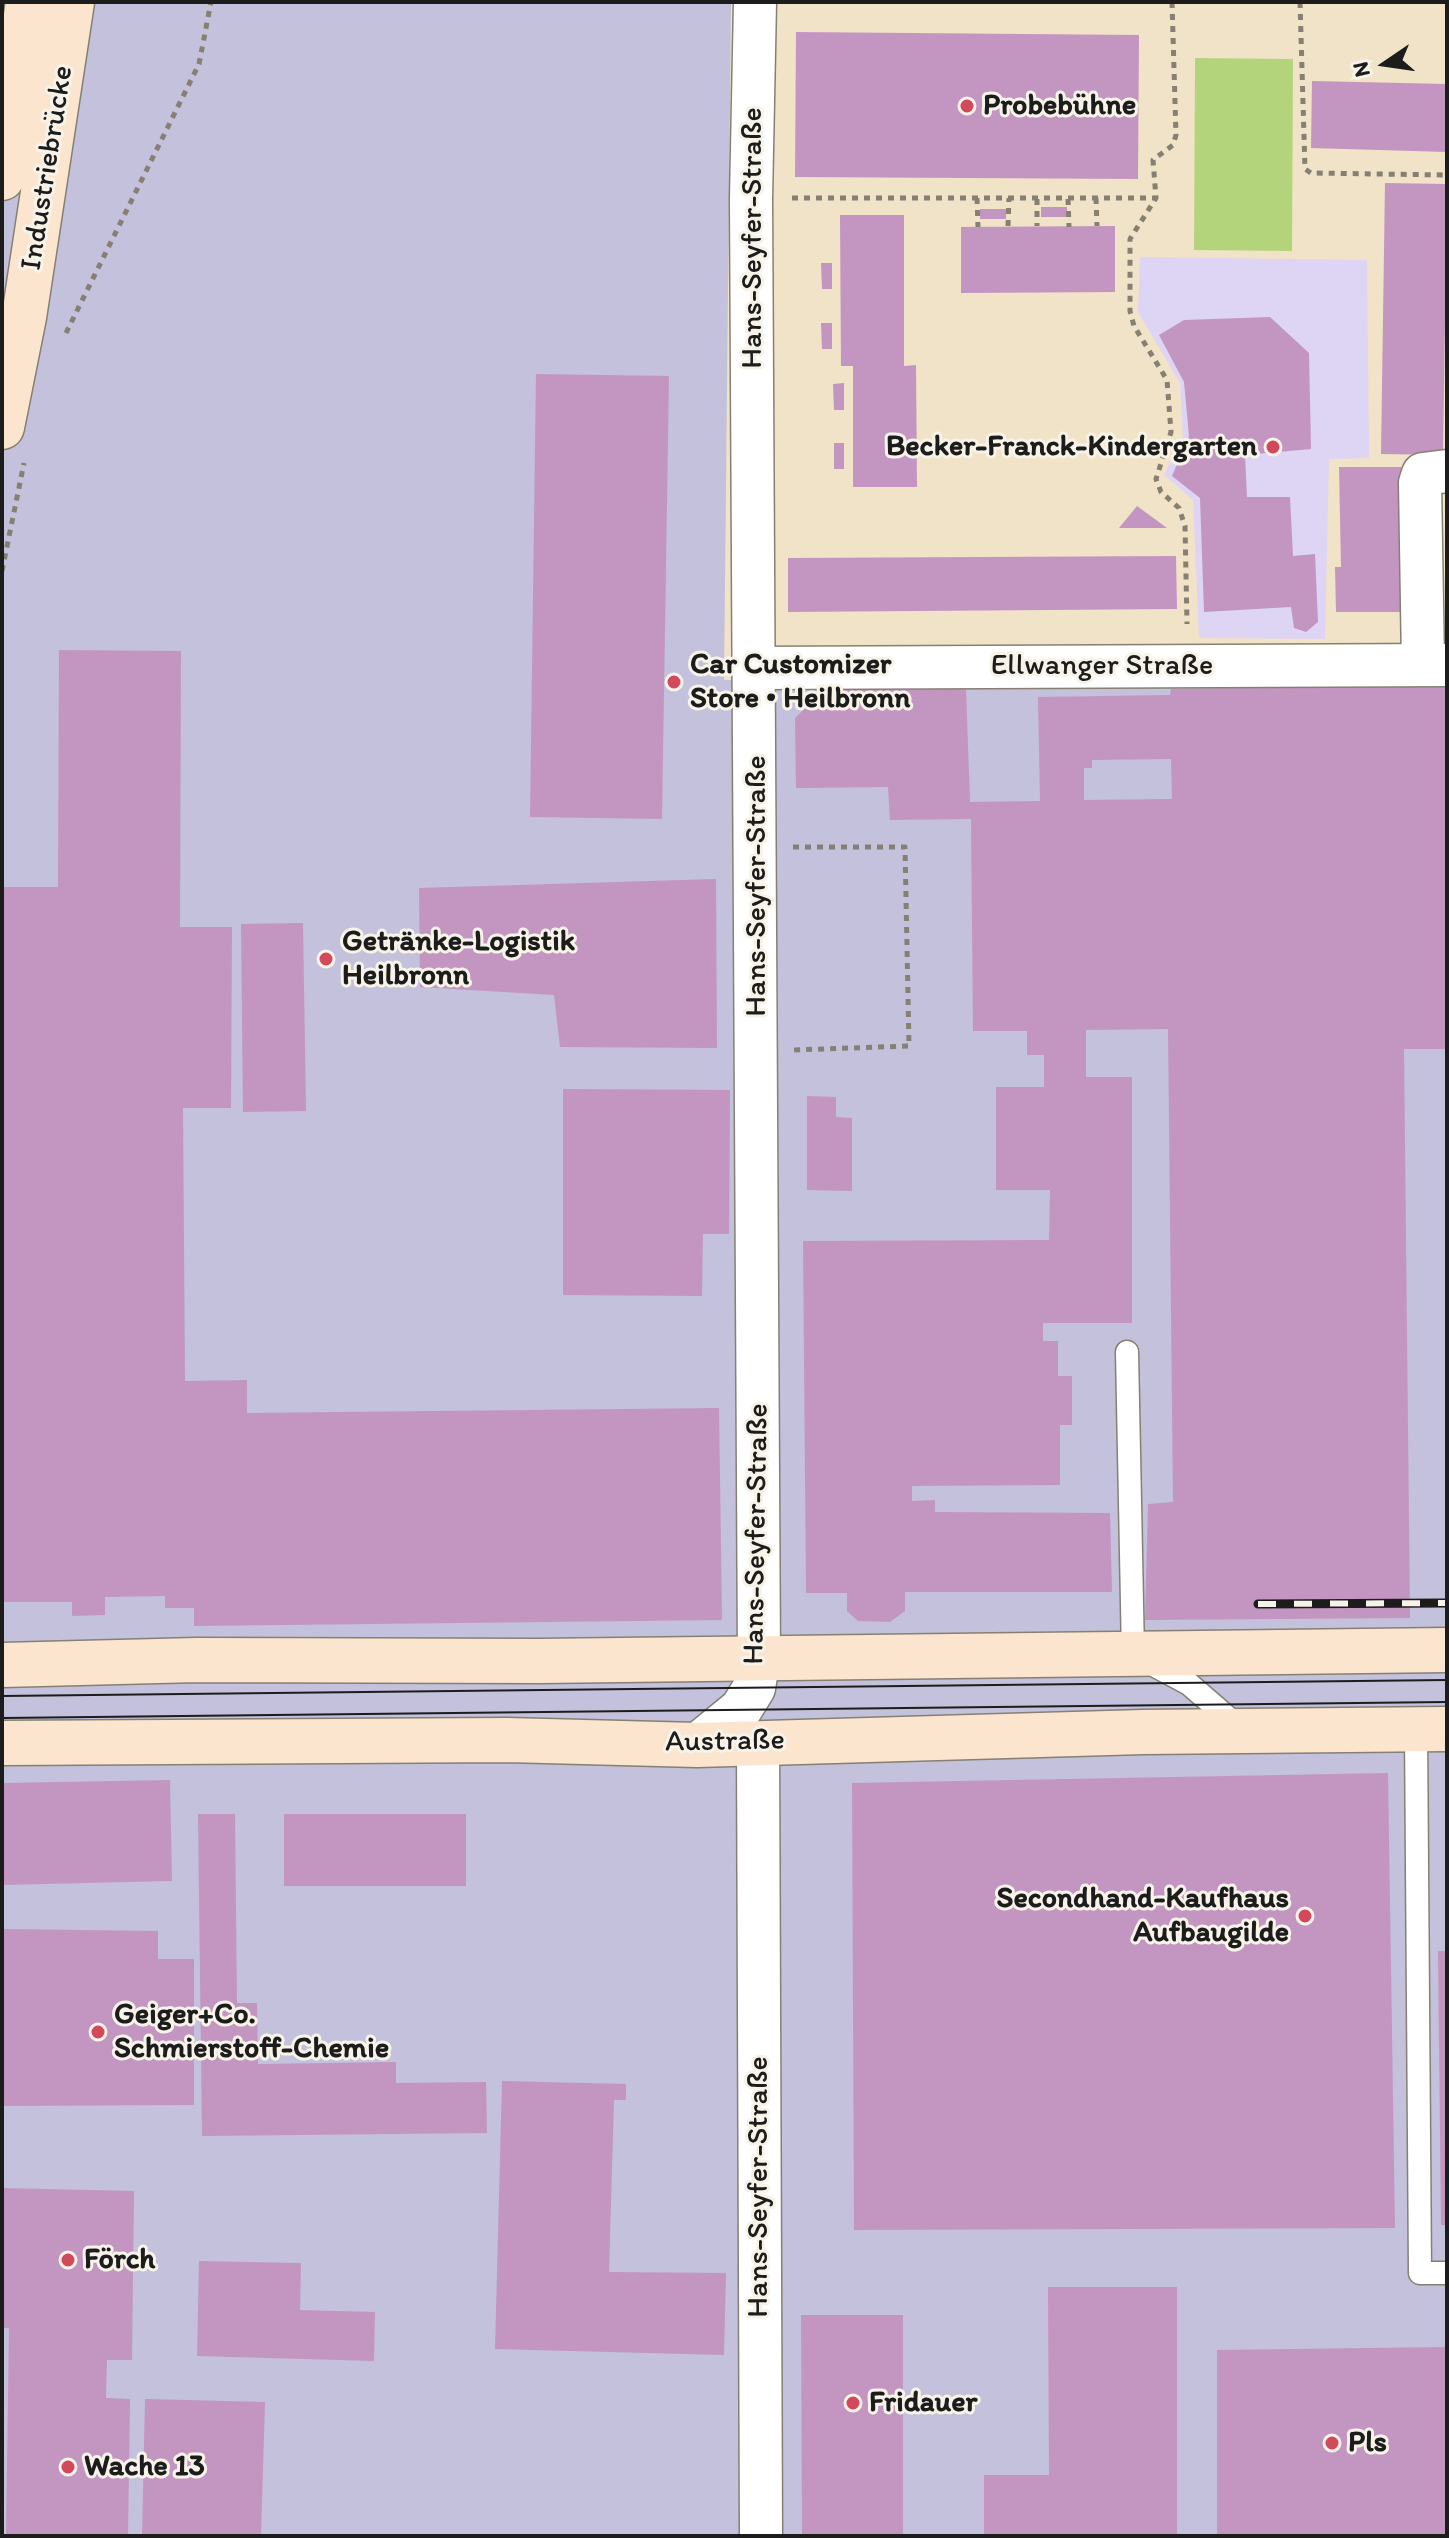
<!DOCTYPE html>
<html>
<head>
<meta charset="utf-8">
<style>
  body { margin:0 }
  #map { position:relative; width:1449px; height:2538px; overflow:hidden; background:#f0e3c7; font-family:Itim,sans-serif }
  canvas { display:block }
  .frame { position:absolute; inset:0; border:4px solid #1c1c1c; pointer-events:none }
  .north { position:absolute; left:1345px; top:24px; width:80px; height:80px; -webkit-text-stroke:6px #f7f3e8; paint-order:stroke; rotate:257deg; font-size:22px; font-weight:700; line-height:32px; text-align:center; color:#1c1c1c }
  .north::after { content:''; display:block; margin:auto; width:28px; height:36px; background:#1c1c1c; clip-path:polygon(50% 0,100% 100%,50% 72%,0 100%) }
</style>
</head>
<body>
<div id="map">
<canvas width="1449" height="2538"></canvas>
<div class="frame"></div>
<div class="north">N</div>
</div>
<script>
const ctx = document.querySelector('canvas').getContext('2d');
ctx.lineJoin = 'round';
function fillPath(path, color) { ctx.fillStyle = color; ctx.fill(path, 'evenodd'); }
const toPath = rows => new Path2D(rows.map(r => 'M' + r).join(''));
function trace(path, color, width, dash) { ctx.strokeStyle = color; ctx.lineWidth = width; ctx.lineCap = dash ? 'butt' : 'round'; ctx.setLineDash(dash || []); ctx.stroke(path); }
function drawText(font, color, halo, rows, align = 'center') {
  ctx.font = font + ' Itim,sans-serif'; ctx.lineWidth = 6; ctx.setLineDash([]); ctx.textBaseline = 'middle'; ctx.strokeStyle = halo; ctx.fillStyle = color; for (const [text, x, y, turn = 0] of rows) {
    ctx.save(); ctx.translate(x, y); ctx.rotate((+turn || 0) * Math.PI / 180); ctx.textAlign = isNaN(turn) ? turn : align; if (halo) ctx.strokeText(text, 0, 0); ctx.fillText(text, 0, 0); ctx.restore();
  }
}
fillPath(toPath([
  [1140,257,1367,260,1369,458,1329,459,1325,639,1199,638,1193,500,1164,475,1183,436,1180,383,1138,312]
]), '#ded5f5');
fillPath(toPath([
  [2,2,731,2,724,680,1447,682,1447,2536,2,2536]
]), '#c3c1db');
fillPath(toPath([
  [1195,58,1293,59,1292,251,1194,250]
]), '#b4d47b');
fillPath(toPath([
  [796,32,1139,35,1138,179,795,177],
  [1312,81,1447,84,1447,152,1311,148],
  [1385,183,1447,184,1443,455,1381,454],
  [1041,207,1067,207,1067,217,1041,217],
  [980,209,1006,209,1006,219,980,219],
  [840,215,904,215,904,366,916,365,917,487,853,487,853,366,841,366],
  [1115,226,1115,292,961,293,961,227],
  [821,263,832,263,832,289,822,289],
  [1270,317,1309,353,1311,449,1245,455,1247,497,1290,497,1293,556,1315,554,1318,622,1306,632,1294,628,1291,607,1204,612,1200,498,1172,476,1189,436,1184,382,1159,335,1184,320],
  [821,323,832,323,832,349,822,349],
  [536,374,669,376,662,819,530,817],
  [844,383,844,410,834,410,833,384],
  [834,443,844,443,844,469,834,469],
  [1339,467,1405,467,1407,612,1336,612,1335,567,1341,567],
  [1137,506,1167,528,1119,528],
  [1176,556,1177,609,788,612,788,558],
  [59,650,181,651,180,927,232,927,231,1108,183,1108,185,1381,247,1380,247,1413,719,1408,722,1620,194,1626,194,1608,165,1608,165,1596,105,1597,105,1615,72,1616,72,1602,2,1602,2,887,58,887],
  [1447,685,1447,1049,1404,1049,1410,1618,1145,1620,1148,1504,1173,1502,1168,1029,1086,1030,1086,1077,1132,1077,1132,1323,1043,1323,1043,1341,1058,1341,1058,1376,1072,1376,1072,1425,1060,1425,1060,1485,912,1486,912,1501,935,1500,935,1512,1110,1513,1112,1592,905,1592,905,1611,890,1622,858,1621,847,1611,847,1593,806,1593,803,1241,1049,1240,1050,1190,996,1190,996,1087,1044,1087,1044,1055,1027,1055,1027,1031,973,1031,971,819,890,820,888,787,796,788,795,718,824,690,966,689,970,802,1040,801,1038,697,1170,695,1171,689],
  [1171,759,1172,799,1084,800,1084,768,1092,768,1092,760],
  [716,879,717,1048,560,1047,554,995,420,987,419,888],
  [303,923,306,1111,243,1112,241,924],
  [563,1089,730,1090,729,1234,703,1234,702,1296,563,1295],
  [807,1096,836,1097,836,1117,852,1118,852,1191,807,1190],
  [1388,1773,1395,2228,854,2230,852,1783],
  [170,1780,172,1881,2,1885,2,1783],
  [198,1814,235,1814,237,2003,257,2003,258,2064,396,2062,396,2083,486,2082,487,2133,202,2136],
  [284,1814,466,1814,466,1886,284,1886],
  [2,1929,158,1931,158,1959,194,1959,194,2105,2,2106],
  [1438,1951,1447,1951,1447,2225,1441,2225],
  [502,2081,626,2084,626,2100,614,2100,609,2272,726,2273,724,2355,495,2349],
  [2,2188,134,2191,132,2360,107,2360,106,2398,130,2399,128,2536,6,2536,9,2328,2,2328],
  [199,2261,301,2263,300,2310,375,2312,374,2361,197,2356],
  [1048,2287,1177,2287,1177,2536,984,2536,984,2475,1049,2475],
  [801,2315,903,2315,903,2536,802,2536],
  [1447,2347,1447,2536,1217,2536,1217,2350],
  [145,2399,265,2402,261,2536,142,2536]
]), '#c395c1');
const lane = toPath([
  [1127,1352,1133,1654,1189,1684,1241,1729],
  [1416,1729,1420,2273,1447,2273]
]);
const street = toPath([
  [1423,664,1420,483,1423,474,1447,471],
  [756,668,1447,665],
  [758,1743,761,2536],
  [697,1745,741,1709,754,1688,759,1657,751,199,755,2]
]);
const secondary = toPath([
  [2,178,28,2],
  [2,427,24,317,72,2],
  [2,1665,197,1660,539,1661,1447,1650],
  [2,1743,507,1740,697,1745,1143,1732,1447,1729]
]);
trace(lane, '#868072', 25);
trace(street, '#868072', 45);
trace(secondary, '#868072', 47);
trace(toPath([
  [1172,2,1176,135,1173,145,1153,160,1156,198,1130,239,1130,311,1134,326,1167,380,1171,432,1156,479,1161,492,1179,508,1185,526,1187,624],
  [1300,2,1305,169,1311,173,1447,175],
  [792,198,1156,198],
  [977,198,978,227],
  [1096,198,1097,226],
  [1037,199,1037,226],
  [1068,199,1069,227],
  [1008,226,1009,198],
  [66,333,199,64,211,2],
  [2,571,24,463],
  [793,847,905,847,909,1046,794,1050]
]), '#868072', 5, [6, 6]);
trace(lane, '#fff', 22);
trace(street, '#fff', 42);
trace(secondary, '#fbe5cf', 44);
trace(toPath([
  [2,1696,1447,1680],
  [2,1718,1447,1702]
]), '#1c1c1c', 2);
const rail = toPath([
  [1258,1604,1447,1603]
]);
trace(rail, '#1c1c1c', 9);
trace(rail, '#f7f3e8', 6, [18]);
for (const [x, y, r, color] of [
  [967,106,8,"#d1495b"],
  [1273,447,8,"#d1495b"],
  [674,682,8,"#d1495b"],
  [326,959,8,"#d1495b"],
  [1305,1916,8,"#d1495b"],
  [98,2032,8,"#d1495b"],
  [68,2260,8,"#d1495b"],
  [853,2403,8,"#d1495b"],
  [1332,2443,8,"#d1495b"],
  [68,2467,8,"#d1495b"]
]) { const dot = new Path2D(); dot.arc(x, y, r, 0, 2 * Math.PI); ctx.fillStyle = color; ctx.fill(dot); trace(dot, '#f7f3e8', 3); }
drawText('bold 30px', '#1c1c1c', '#f7f3e8', [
  ["Probebühne",983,106],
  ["Becker-Franck-Kindergarten",1257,447,"right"],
  ["Car Customizer",690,665],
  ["Store • Heilbronn",690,699],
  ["Getränke-Logistik",342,942],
  ["Heilbronn",342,976],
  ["Secondhand-Kaufhaus",1289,1899,"right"],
  ["Aufbaugilde",1289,1933,"right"],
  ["Geiger+Co.",114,2015],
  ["Schmierstoff-Chemie",114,2049],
  ["Förch",84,2260],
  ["Fridauer",869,2403],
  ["Pls",1348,2443],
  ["Wache 13",84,2467]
], 'left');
drawText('30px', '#1c1c1c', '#f7f3e8', [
  ["Industriebrücke",48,168,-81],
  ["Hans-Seyfer-Straße",753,238,-90],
  ["Ellwanger Straße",1102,666],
  ["Hans-Seyfer-Straße",757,886,-90],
  ["Hans-Seyfer-Straße",757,1534,-89],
  ["Austraße",725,1742,-1],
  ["Hans-Seyfer-Straße",759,2187,-90]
]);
</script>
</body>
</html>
